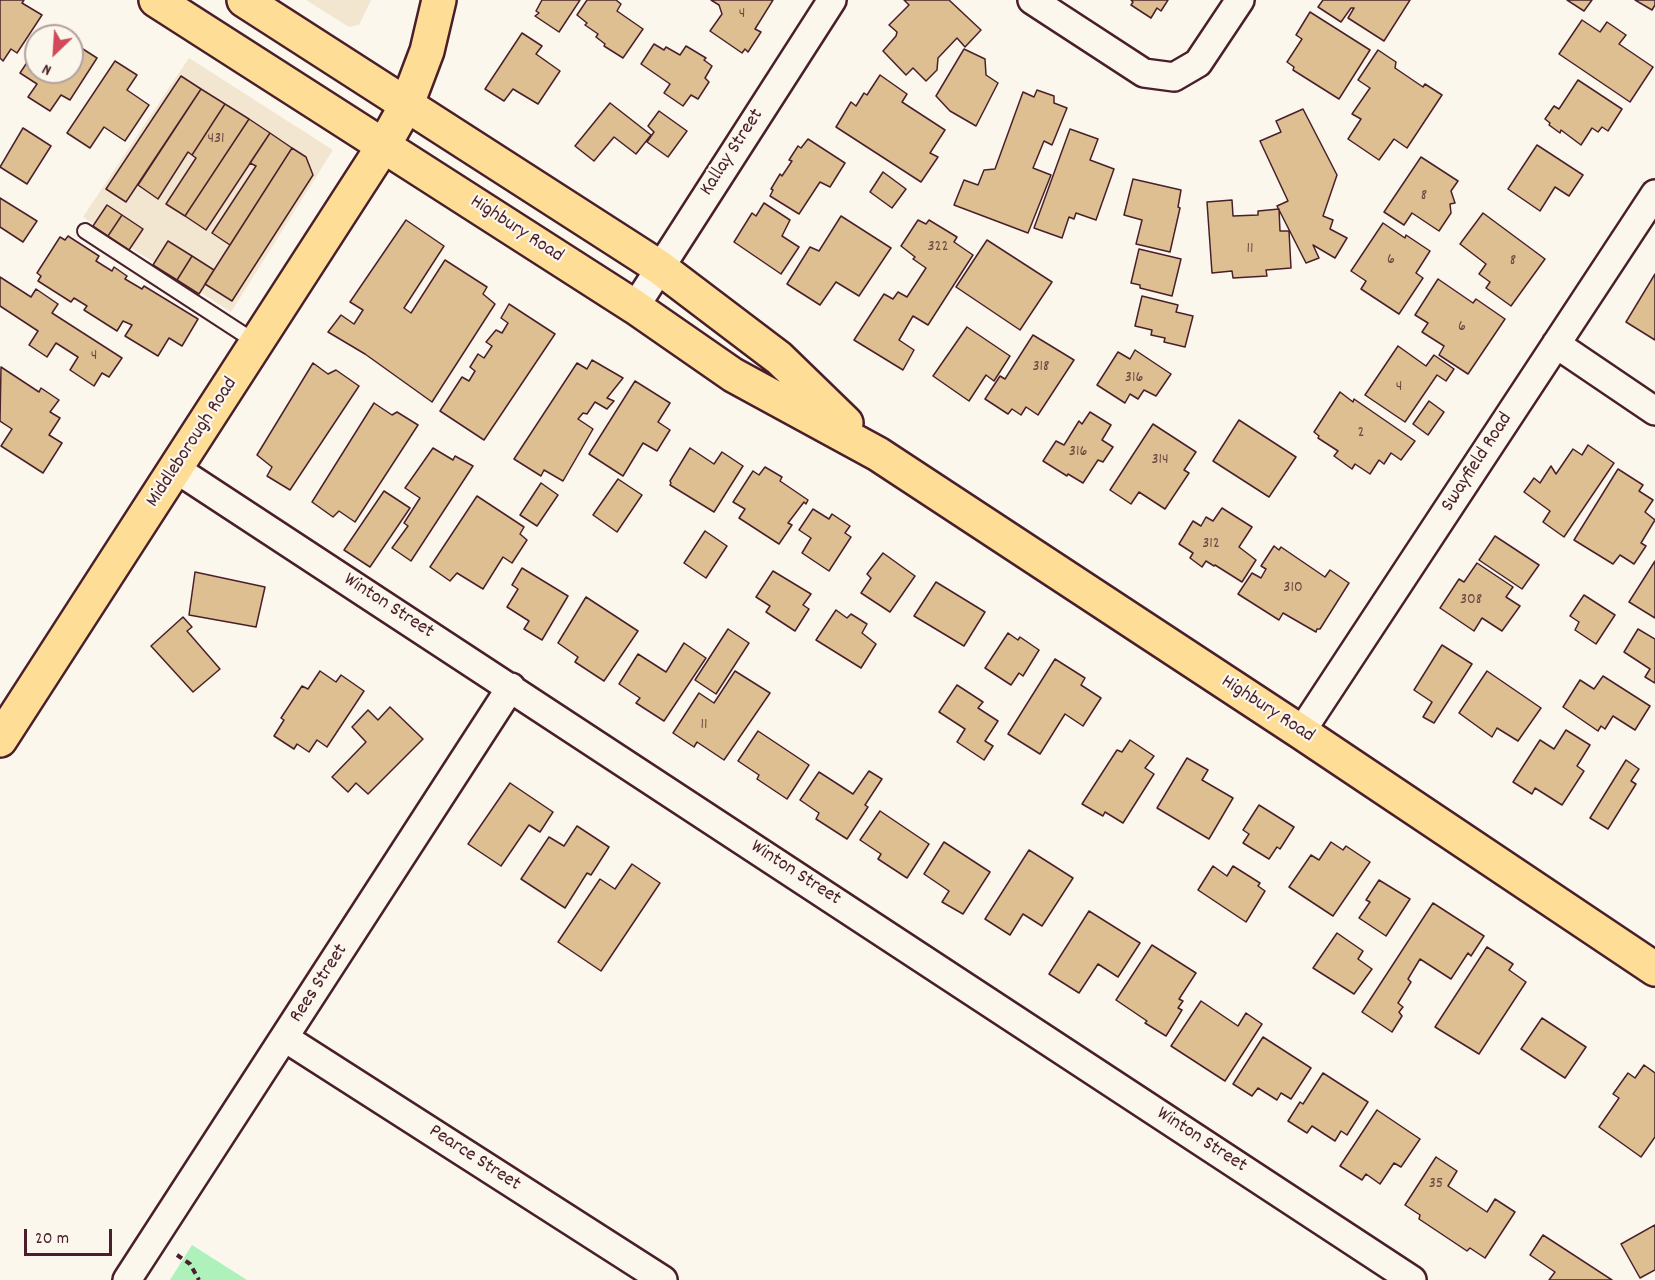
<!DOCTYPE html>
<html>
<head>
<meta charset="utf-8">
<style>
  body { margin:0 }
  #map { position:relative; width:1655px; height:1280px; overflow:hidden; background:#fbf7ec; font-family:Dekko,sans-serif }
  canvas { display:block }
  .north { position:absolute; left:24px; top:24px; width:60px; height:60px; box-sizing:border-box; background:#fbf7ec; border:2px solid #b4a19f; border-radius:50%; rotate:205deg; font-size:16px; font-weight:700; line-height:24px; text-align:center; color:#4a1f2b }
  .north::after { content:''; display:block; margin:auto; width:21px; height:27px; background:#d1495b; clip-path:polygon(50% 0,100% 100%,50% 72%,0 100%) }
  .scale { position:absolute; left:24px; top:1229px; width:88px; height:27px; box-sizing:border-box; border:3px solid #4a1f2b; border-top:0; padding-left:8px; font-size:18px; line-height:21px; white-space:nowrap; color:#4a1f2b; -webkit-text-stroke:4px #fbf7ec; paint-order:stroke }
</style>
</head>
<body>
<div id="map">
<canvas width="1655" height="1280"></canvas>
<div class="north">N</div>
<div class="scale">20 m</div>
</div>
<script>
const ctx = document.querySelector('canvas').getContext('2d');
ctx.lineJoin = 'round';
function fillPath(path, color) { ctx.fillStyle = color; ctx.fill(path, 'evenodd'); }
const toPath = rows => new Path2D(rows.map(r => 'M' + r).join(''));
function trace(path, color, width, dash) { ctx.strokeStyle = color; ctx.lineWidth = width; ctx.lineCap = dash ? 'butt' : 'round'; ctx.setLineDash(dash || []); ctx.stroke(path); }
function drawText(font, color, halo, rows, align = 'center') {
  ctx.font = font + ' Dekko,sans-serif'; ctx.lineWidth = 4.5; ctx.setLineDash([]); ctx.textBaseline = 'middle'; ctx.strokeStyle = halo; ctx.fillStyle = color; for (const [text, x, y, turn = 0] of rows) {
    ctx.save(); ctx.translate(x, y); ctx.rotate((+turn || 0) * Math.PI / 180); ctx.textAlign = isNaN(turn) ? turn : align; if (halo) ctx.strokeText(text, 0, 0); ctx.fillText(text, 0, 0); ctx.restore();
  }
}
fillPath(toPath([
  [306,0,371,0,359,25,349,27],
  [189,58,333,150,231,312,83,217]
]), '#f2e6d1');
fillPath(toPath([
  [192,1245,247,1280,170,1280]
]), '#aef1bb');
const building = toPath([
  [0,0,24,0,22,3,42,15,17,53,11,49,3,61,0,58,0,0],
  [542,0,580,0,559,32,535,16,539,13,536,11,542,0],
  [587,0,616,0,621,4,617,11,643,29,623,58,604,46,605,44,596,37,598,34,585,25,587,23,577,15,587,0],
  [711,0,773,0,755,29,761,32,748,52,745,49,742,53,710,31,722,14,719,5,711,0],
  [904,0,949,0,981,30,965,47,957,38,938,58,937,70,926,81,913,68,906,75,883,51,896,36,897,32,889,25,909,5,904,0],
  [1131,0,1168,0,1161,11,1157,8,1151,18,1131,5,1133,2,1131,0],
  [1323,0,1410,0,1384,41,1348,18,1354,8,1351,8,1341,22,1318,7,1323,0],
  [1567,0,1592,0,1584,11,1567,0],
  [1635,0,1655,0,1655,5,1652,10,1635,0],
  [1310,12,1370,50,1339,99,1293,70,1294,67,1287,62,1302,39,1296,35,1310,12],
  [1582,20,1600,32,1607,22,1626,35,1619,44,1653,67,1630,102,1559,54,1582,20],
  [50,27,63,36,44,36,50,27],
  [522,33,542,46,536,54,560,71,538,104,513,89,504,101,485,89,522,33],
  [72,42,97,58,70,100,61,95,50,111,28,97,37,84,20,73,36,49,36,72,72,72,72,42],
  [654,44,664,50,666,47,680,55,686,46,706,58,704,60,712,66,705,78,709,82,698,99,691,95,683,106,664,93,670,84,641,64,654,44],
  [964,49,985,59,986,75,998,83,976,126,950,111,936,96,964,49],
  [1378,50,1396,62,1395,68,1423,87,1425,84,1442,95,1407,148,1394,139,1379,160,1348,139,1361,119,1352,114,1370,88,1358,80,1378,50],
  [115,61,137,75,127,90,149,105,125,141,104,127,90,148,67,133,115,61],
  [880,75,907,94,902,102,945,130,930,153,938,157,921,182,836,127,851,102,856,106,864,93,867,95,880,75],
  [181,76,201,89,126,202,106,189,181,76],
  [1578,80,1622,109,1608,131,1602,127,1598,132,1592,128,1581,145,1561,130,1560,133,1549,125,1550,123,1545,119,1554,106,1559,109,1578,80],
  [201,89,225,104,192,155,188,152,158,199,138,185,201,89],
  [1037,90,1054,96,1054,103,1067,108,1052,145,1044,141,1033,168,1051,175,1028,233,954,205,964,180,978,185,984,170,995,169,1023,92,1034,97,1037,90],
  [610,103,651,135,636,154,614,137,594,161,575,146,610,103],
  [225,104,249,119,185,216,166,204,196,158,192,155,225,104],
  [1303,109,1337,175,1323,216,1333,220,1330,229,1347,238,1335,258,1313,245,1319,258,1306,263,1277,206,1288,201,1260,141,1281,132,1276,121,1303,109],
  [659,111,687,131,668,157,647,142,654,132,648,126,659,111],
  [249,119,270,133,206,230,185,216,249,119],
  [23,128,51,146,27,184,0,167,23,128],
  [1070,129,1098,139,1090,160,1114,169,1096,220,1076,213,1074,219,1069,217,1062,238,1034,228,1070,129],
  [270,133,292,148,230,245,212,233,256,166,250,163,270,133],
  [808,139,845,163,830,187,820,182,799,214,770,196,773,190,771,189,780,174,782,176,792,161,789,160,798,146,801,148,808,139],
  [1537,145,1583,175,1569,196,1555,187,1540,211,1508,189,1537,145],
  [292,148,306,157,313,175,232,301,205,284,292,148],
  [1421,157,1458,181,1451,191,1455,203,1450,204,1451,213,1439,231,1412,213,1404,225,1384,212,1421,157],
  [883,172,906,189,892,208,870,192,883,172],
  [1133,179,1181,190,1178,207,1180,208,1170,252,1136,244,1142,220,1124,215,1133,179],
  [0,198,37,221,23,242,0,227,0,198],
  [1232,200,1233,216,1258,215,1258,211,1279,209,1280,231,1289,231,1291,268,1266,270,1267,276,1233,278,1232,271,1212,273,1207,202,1232,200],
  [764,203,790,220,782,236,799,247,781,274,734,242,752,213,756,216,764,203],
  [107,205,122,215,108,236,93,226,107,205],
  [1483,213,1545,259,1511,306,1486,288,1490,282,1479,274,1486,264,1460,244,1483,213],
  [122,215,143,229,129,250,108,236,122,215],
  [841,216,891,248,859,296,836,282,820,305,787,284,810,247,819,251,841,216],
  [406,220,444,246,404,308,411,313,445,260,487,287,483,294,495,304,432,402,365,354,328,332,341,315,354,324,363,310,350,302,406,220],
  [918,220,926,224,929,220,957,237,954,242,973,255,928,325,913,316,899,340,914,350,903,370,854,340,884,294,893,299,898,292,907,297,926,268,913,259,915,257,901,246,918,220],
  [1383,223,1405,238,1406,235,1430,251,1416,273,1423,278,1399,314,1361,289,1366,281,1351,271,1383,223],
  [68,236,99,256,96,261,112,271,114,267,127,276,125,279,142,289,144,286,198,319,182,346,169,338,158,356,125,336,132,325,123,321,117,331,84,310,87,306,74,298,71,302,38,281,41,276,37,273,60,237,65,240,68,236],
  [987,240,1052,282,1020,330,956,287,987,240],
  [168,241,192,256,177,280,153,265,168,241],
  [1139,249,1181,259,1172,296,1140,288,1140,285,1131,283,1139,249],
  [192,256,214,270,199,294,177,280,192,256],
  [1655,274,1655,340,1626,322,1655,274],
  [0,277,31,297,36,289,58,304,52,313,122,358,109,377,102,373,94,386,70,370,78,357,56,343,47,357,29,345,38,331,0,306,0,277],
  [1438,279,1473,303,1476,299,1505,319,1468,374,1439,355,1444,346,1422,332,1428,323,1415,315,1438,279],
  [1142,296,1178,305,1176,312,1193,316,1185,347,1164,342,1165,338,1151,335,1152,330,1135,326,1142,296],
  [509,304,555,334,484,440,440,411,462,377,469,381,475,371,470,367,478,354,484,358,492,346,486,342,496,330,502,333,508,323,501,318,509,304],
  [967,327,1010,356,994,381,986,375,969,401,933,376,967,327],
  [1033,335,1074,360,1038,415,1026,407,1021,415,1012,409,1008,414,985,399,1000,376,1005,379,1033,335],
  [1398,346,1426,366,1434,355,1454,369,1446,381,1437,375,1405,422,1365,395,1398,346],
  [1135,350,1171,374,1156,396,1144,390,1138,399,1130,394,1125,403,1097,385,1118,352,1130,359,1135,350],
  [592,360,623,378,607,398,614,401,607,409,595,402,587,414,583,413,578,419,593,429,563,481,544,470,541,476,514,459,577,363,587,369,592,360],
  [313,363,328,374,336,370,359,386,290,490,267,476,272,467,257,455,313,363],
  [1,367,39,392,41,388,59,400,50,412,60,418,49,435,62,443,43,473,1,446,12,429,0,421,1,367],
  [635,381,670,403,658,422,670,430,657,451,643,443,623,476,589,454,635,381],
  [1340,392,1353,402,1354,399,1415,441,1401,460,1391,453,1384,464,1379,460,1370,474,1355,464,1352,469,1334,456,1338,451,1318,438,1319,436,1314,432,1340,392],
  [1429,401,1444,412,1428,435,1413,424,1429,401],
  [374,403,392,415,397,412,418,425,355,522,339,511,333,517,312,502,374,403],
  [1090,412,1111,425,1102,440,1113,447,1103,462,1098,460,1083,483,1068,474,1067,476,1043,461,1056,441,1064,445,1079,421,1082,424,1090,412],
  [1239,420,1296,457,1269,497,1213,461,1239,420],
  [1153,424,1196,452,1184,470,1189,473,1165,509,1139,492,1131,504,1110,490,1153,424],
  [1588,445,1614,463,1564,537,1543,522,1550,511,1524,492,1534,478,1540,483,1551,466,1556,474,1573,449,1582,455,1588,445],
  [433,448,453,460,455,456,473,466,411,561,392,548,408,526,404,523,420,498,405,488,433,448],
  [690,448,714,464,722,452,743,466,714,512,670,485,671,483,670,481,690,448],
  [765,467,782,477,780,481,808,500,806,504,804,502,788,523,792,525,779,544,739,518,745,509,733,502,753,471,759,475,765,467],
  [1618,469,1643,485,1639,491,1653,500,1645,512,1655,520,1641,543,1646,546,1634,564,1620,555,1613,564,1574,540,1618,469],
  [618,479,642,495,617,532,593,515,618,479],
  [541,483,558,495,537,526,520,515,541,483],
  [384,491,410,508,370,567,344,550,384,491],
  [477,496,524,527,520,534,527,540,512,563,503,557,483,589,457,573,450,581,430,567,477,496],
  [1222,508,1252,527,1239,547,1256,560,1242,582,1215,565,1214,566,1206,561,1202,567,1190,558,1193,553,1179,544,1193,521,1201,526,1206,517,1213,521,1222,508],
  [813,509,829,519,832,514,850,526,845,533,851,537,829,571,802,553,811,538,799,530,813,509],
  [705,531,727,546,706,578,684,563,705,531],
  [1495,536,1539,565,1522,589,1479,560,1495,536],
  [1274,546,1279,550,1281,547,1325,577,1330,570,1349,583,1320,629,1317,629,1316,632,1283,613,1279,620,1238,594,1252,573,1261,578,1266,569,1261,566,1274,546],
  [883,553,915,576,890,612,861,593,871,578,867,574,883,553],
  [1655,561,1655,618,1629,602,1655,561],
  [1477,563,1513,587,1506,597,1520,606,1502,631,1482,618,1474,631,1440,608,1459,579,1464,582,1477,563],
  [522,568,568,596,542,640,524,629,529,621,507,607,518,589,512,585,522,568],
  [773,571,811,594,803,605,809,609,795,631,766,612,770,606,756,597,773,571],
  [195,572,265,587,256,627,189,615,195,572],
  [936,582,985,612,964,646,914,616,936,582],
  [1584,595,1615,615,1596,644,1575,630,1579,622,1570,616,1584,595],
  [586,597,638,631,604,681,575,662,578,657,558,643,586,597],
  [836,610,847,618,851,614,867,624,862,633,876,644,861,668,816,640,836,610],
  [183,617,192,627,187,631,220,669,193,692,151,646,183,617],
  [728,629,749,643,716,694,695,680,728,629],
  [1638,629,1655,639,1655,683,1645,677,1650,669,1624,652,1638,629],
  [1008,633,1018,640,1020,637,1039,650,1023,676,1019,673,1011,685,985,668,1008,633],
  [684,643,706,658,664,721,636,703,640,698,619,684,638,654,666,672,684,643],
  [1442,645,1472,664,1434,723,1423,717,1432,702,1414,690,1442,645],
  [1055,659,1085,678,1081,685,1101,698,1083,726,1065,714,1040,754,1008,734,1055,659],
  [320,671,336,682,341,675,364,691,327,747,317,740,309,752,297,744,294,749,274,736,284,720,281,718,302,686,308,689,320,671],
  [735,671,770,693,724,760,697,742,694,747,673,733,699,693,714,703,735,671],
  [1487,671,1541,708,1518,741,1497,728,1492,737,1459,713,1487,671],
  [1603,676,1650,706,1635,730,1613,716,1605,729,1601,726,1598,731,1563,707,1580,680,1594,689,1603,676],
  [957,685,983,702,978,708,998,721,985,741,993,746,984,760,957,742,965,729,939,712,957,685],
  [390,707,423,739,368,794,356,783,348,792,332,777,366,742,352,727,368,710,378,720,390,707],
  [1566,730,1590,745,1577,766,1584,771,1562,805,1535,788,1532,794,1513,782,1540,740,1554,749,1566,730],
  [758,731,809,765,787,799,757,779,759,775,738,761,758,731],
  [1130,740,1154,756,1145,768,1154,774,1123,823,1105,812,1103,816,1082,804,1117,750,1122,752,1130,740],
  [1187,758,1208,770,1202,780,1233,798,1209,839,1157,808,1187,758],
  [1626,760,1639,769,1631,781,1636,784,1608,829,1590,818,1626,760],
  [869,771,882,779,865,805,868,807,847,839,816,819,819,813,800,800,819,772,853,794,869,771],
  [510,783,553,812,540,832,529,825,501,866,468,844,510,783],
  [1259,805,1294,827,1280,849,1277,847,1269,859,1243,843,1249,834,1243,830,1259,805],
  [880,811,929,844,907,878,878,859,881,854,860,840,880,811],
  [577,826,609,847,591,875,587,873,565,908,521,879,549,837,564,846,577,826],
  [944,842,990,872,963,914,942,902,949,891,924,874,944,842],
  [1331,842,1343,850,1346,846,1370,862,1333,916,1289,887,1311,855,1319,860,1331,842],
  [1029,850,1073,878,1042,926,1023,914,1010,935,985,919,1029,850],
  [632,864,660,883,601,971,558,942,600,879,615,889,632,864],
  [1213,866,1227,876,1233,866,1260,883,1258,886,1265,891,1246,922,1198,890,1213,866],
  [1379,880,1410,899,1386,936,1359,918,1370,902,1366,900,1379,880],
  [1433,903,1484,936,1471,956,1468,953,1451,979,1420,959,1408,979,1411,982,1398,1003,1403,1007,1399,1012,1402,1016,1392,1032,1362,1012,1433,903],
  [1089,911,1140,943,1118,977,1098,964,1079,993,1049,974,1089,911],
  [1337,933,1363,951,1358,959,1372,969,1354,994,1313,968,1337,933],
  [1152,945,1196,973,1179,999,1183,1001,1178,1008,1182,1010,1166,1036,1145,1023,1147,1021,1116,1000,1152,945],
  [1487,947,1513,964,1509,970,1526,982,1479,1054,1435,1027,1487,947],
  [1201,1001,1238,1026,1246,1013,1262,1024,1225,1081,1171,1046,1201,1001],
  [1542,1018,1586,1047,1565,1078,1521,1049,1542,1018],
  [1263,1037,1311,1068,1291,1099,1281,1093,1277,1100,1258,1088,1252,1096,1233,1084,1263,1037],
  [1644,1065,1655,1073,1655,1137,1641,1157,1599,1127,1619,1098,1613,1094,1628,1073,1635,1078,1644,1065],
  [1323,1073,1368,1102,1347,1135,1341,1131,1335,1141,1312,1126,1307,1133,1288,1121,1300,1102,1303,1104,1323,1073],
  [1377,1110,1420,1139,1401,1167,1394,1163,1380,1184,1366,1174,1362,1180,1340,1166,1377,1110],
  [1436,1157,1457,1171,1448,1186,1487,1212,1495,1199,1515,1212,1485,1258,1470,1248,1467,1251,1419,1219,1420,1215,1405,1205,1436,1157],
  [1655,1225,1655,1270,1640,1278,1621,1244,1655,1225],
  [1543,1235,1612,1280,1549,1280,1555,1272,1530,1255,1543,1235]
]);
fillPath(building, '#ddbf91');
trace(building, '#4a1f2b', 1.5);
const service = toPath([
  [85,231,257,343]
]);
const minor = toPath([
  [1032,0,1144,73,1174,77,1198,63,1240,0],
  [635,307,832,0],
  [1556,344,1655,411],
  [176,469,1412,1280],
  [1301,732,1655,194],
  [285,1038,663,1280],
  [127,1280,511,687]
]);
const primary = toPath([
  [156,0,635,307,733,375,878,454,1301,732,1655,969],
  [244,0,659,267,779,358,846,423],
  [0,740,384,145,407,104,427,51,439,0]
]);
trace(service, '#4a1f2b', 18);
trace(minor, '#4a1f2b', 32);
trace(primary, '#4a1f2b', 38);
trace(toPath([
  [177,1255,190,1264,199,1280]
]), '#4a1f2b', 4, [6, 4.5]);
trace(service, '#fbf7ec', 14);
trace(minor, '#fbf7ec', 27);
trace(primary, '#fedd96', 33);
drawText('16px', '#6f4744', null, [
  ["4",742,15],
  ["431",216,140],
  ["8",1424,197],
  ["322",938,248],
  ["11",1250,250],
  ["6",1391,261],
  ["8",1513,262],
  ["6",1462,328],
  ["4",94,357],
  ["318",1041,368],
  ["316",1134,379],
  ["4",1399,388],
  ["2",1361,434],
  ["316",1078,453],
  ["314",1160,461],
  ["312",1211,545],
  ["310",1293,589],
  ["308",1471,601],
  ["11",704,726],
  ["35",1436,1185]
]);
drawText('20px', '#4a1f2b', '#fbf7ec', [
  ["Kallay Street",733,153,-57],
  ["Highbury Road",516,230,33],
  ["Middleborough Road",193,443,-57],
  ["Swayfield Road",1478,463,-57],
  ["Winton Street",388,607,33],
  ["Highbury Road",1267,710,33],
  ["Winton Street",795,874,33],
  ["Rees Street",320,984,-57],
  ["Winton Street",1201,1141,33],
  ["Pearce Street",474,1159,33]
]);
</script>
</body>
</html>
